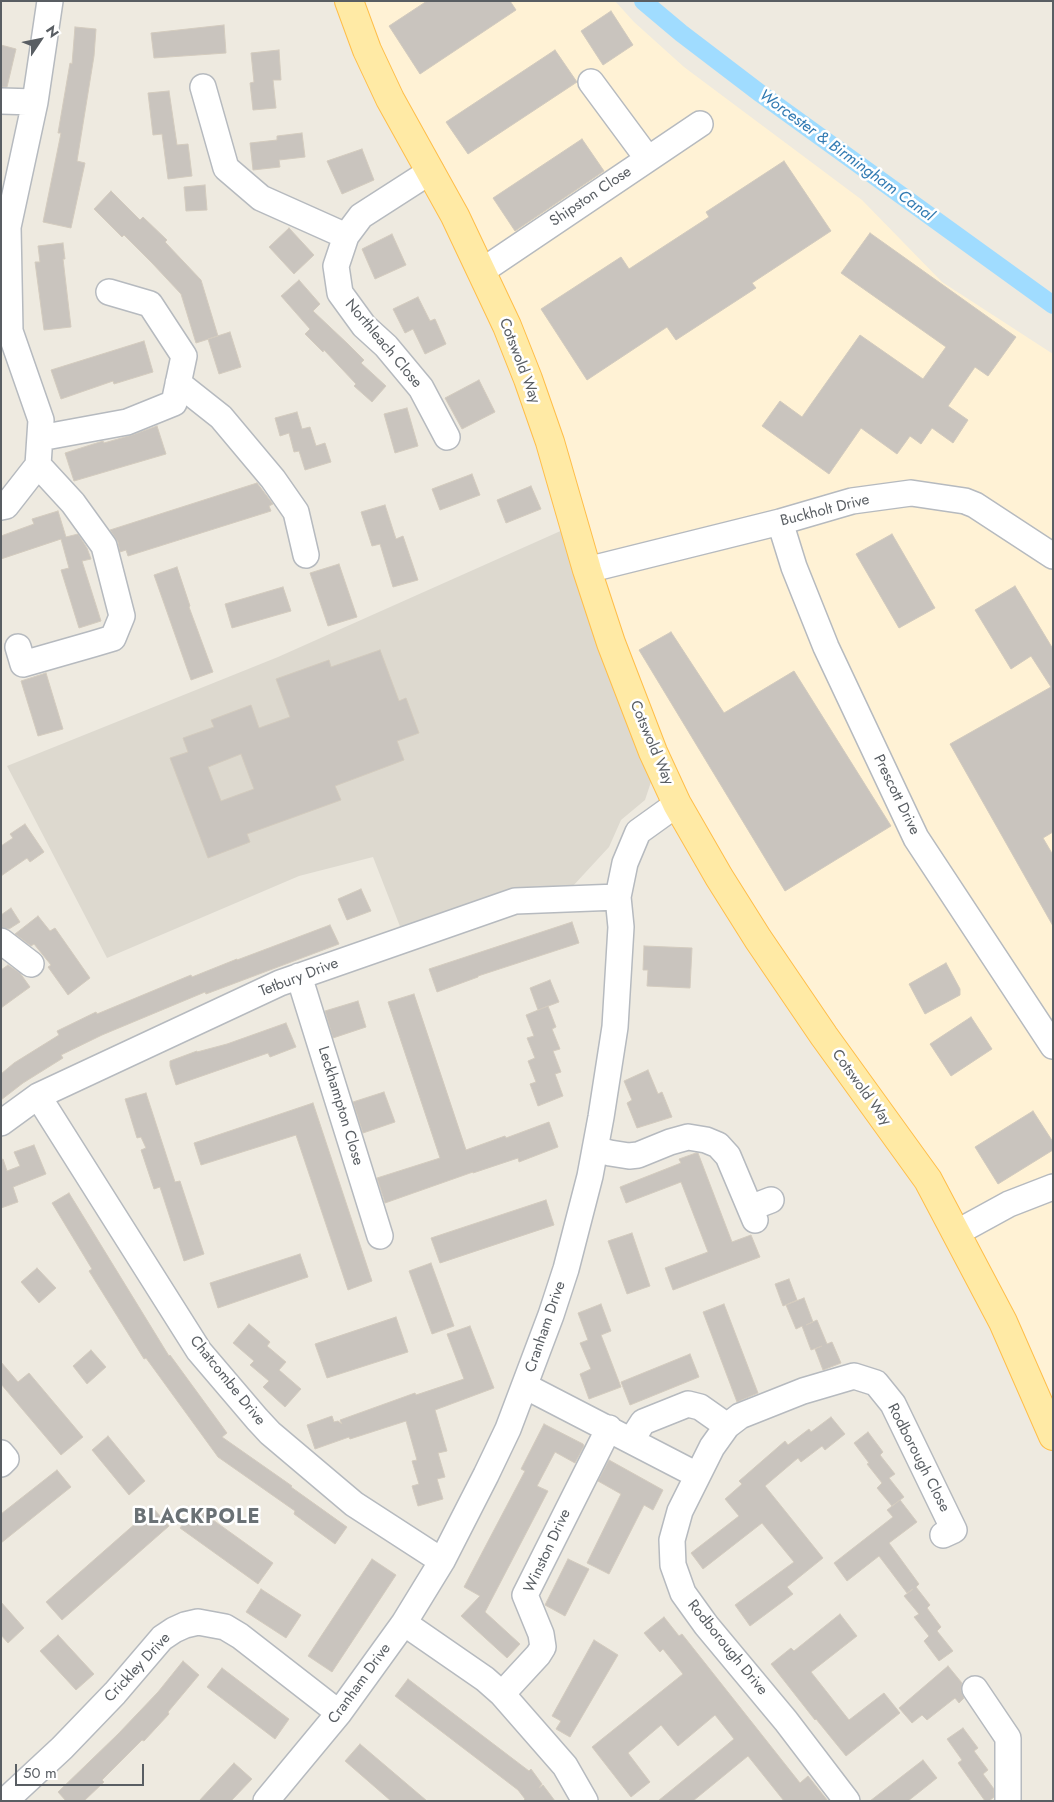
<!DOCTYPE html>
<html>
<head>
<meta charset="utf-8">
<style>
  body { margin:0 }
  #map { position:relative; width:1054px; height:1802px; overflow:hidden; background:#eeeae0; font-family:Jost,sans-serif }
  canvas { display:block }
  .frame { position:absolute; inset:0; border:2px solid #595e63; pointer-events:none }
  .north { position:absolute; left:15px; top:15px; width:50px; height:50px; -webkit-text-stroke:4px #fff; paint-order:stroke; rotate:56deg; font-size:14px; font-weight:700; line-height:20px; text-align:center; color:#595e63 }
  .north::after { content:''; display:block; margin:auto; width:18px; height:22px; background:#595e63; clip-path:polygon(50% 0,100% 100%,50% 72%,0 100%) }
  .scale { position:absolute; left:15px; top:1764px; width:129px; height:22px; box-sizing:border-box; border:2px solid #595e63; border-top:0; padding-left:6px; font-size:15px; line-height:18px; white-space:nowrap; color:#595e63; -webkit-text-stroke:4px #fff; paint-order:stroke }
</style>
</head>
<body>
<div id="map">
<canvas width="1054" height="1802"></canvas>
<div class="frame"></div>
<div class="north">N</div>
<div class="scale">50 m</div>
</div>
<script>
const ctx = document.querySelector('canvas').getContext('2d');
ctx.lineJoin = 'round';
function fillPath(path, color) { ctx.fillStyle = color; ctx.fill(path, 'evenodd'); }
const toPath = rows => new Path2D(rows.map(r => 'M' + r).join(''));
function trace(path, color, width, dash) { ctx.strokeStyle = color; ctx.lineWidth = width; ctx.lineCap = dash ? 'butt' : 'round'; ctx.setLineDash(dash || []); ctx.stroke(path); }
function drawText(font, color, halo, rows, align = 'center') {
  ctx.font = font + ' Jost,sans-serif'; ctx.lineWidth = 5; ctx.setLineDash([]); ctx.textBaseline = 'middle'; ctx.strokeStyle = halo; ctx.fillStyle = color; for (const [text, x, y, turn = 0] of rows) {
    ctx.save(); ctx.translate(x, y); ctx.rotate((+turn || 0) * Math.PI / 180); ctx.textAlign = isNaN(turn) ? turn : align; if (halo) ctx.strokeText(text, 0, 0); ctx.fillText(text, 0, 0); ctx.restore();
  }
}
fillPath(toPath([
  [361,1,615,1,634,22,684,67,862,200,942,282,1053,354,1053,1412,729,874,690,802,664,746]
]), '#fff2d5');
fillPath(toPath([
  [565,529,630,726,651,782,645,800,621,820,609,847,572,887,401,929,373,857,299,876,107,958,7,766,278,657]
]), '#ddd9cf');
trace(toPath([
  [643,1,681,33,761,94,1053,305]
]), '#a0dcff', 18);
const building = toPath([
  [427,1,510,1,516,10,420,74,389,26,427,1],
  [611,11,633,45,603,65,581,31,611,11],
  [224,25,226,53,154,58,151,33,224,25],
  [75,27,96,29,94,56,77,161,85,163,71,228,43,222,61,133,58,133,70,63,72,64,75,27],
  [1,45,16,49,7,87,1,87,1,45],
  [279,50,281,80,273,80,276,108,253,110,250,83,254,82,251,53,279,50],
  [555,50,577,82,468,154,446,122,555,50],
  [169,91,177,145,188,144,192,176,168,179,162,134,153,135,148,93,169,91],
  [302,133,305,157,279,160,280,167,253,170,250,143,277,140,277,136,302,133],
  [582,139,604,171,515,231,493,198,582,139],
  [362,149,374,180,342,194,327,161,362,149],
  [784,161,831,231,752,283,756,288,676,340,667,327,587,380,541,309,621,257,629,269,709,217,706,212,784,161],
  [205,185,207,210,186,211,184,187,205,185],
  [111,191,140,220,143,217,167,240,165,242,201,280,218,336,196,343,181,294,152,263,124,235,122,237,94,209,111,191],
  [289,228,314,255,294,274,269,247,289,228],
  [870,233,1016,337,988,376,975,367,948,406,968,420,953,443,932,428,921,444,910,436,897,454,861,428,829,474,762,426,780,401,802,417,860,335,923,379,946,347,841,273,870,233],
  [392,234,406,265,375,279,362,249,392,234],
  [63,243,65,259,63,259,71,327,44,330,35,262,40,262,38,246,63,243],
  [299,280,320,304,313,311,348,344,364,360,361,363,386,386,372,402,354,386,356,384,324,350,323,352,305,334,310,329,281,296,299,280],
  [418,297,430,321,435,319,446,344,425,354,413,329,405,333,393,309,418,297],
  [230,332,241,367,219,374,208,339,230,332],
  [144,341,153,372,114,384,113,381,61,399,51,370,144,341],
  [479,380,495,412,462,429,445,398,479,380],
  [407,408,418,446,395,453,384,414,407,408],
  [297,412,302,429,310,427,316,446,325,443,331,462,305,470,299,451,294,452,289,433,280,436,275,418,297,412],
  [157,426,166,454,74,481,65,453,103,441,104,443,132,435,157,426],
  [472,474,480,495,440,510,432,489,472,474],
  [257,483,273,504,269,506,271,511,128,556,126,550,120,552,118,542,110,530,257,483],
  [531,486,541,509,506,523,497,500,531,486],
  [385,505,396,539,403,536,418,580,393,587,380,544,372,546,361,512,385,505],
  [58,511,66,537,78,534,87,548,91,559,82,561,101,621,79,628,61,570,69,568,61,539,1,559,1,536,34,524,32,519,58,511],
  [892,534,935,608,899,628,856,554,892,534],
  [339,564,357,617,328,626,310,573,339,564],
  [177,567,190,606,189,607,213,672,191,680,154,575,177,567],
  [1015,586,1053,649,1053,832,1043,838,1053,855,1053,926,950,744,1051,687,1031,656,1011,669,975,610,1015,586],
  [283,587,291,611,232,628,225,604,283,587],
  [671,632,724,713,794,671,891,826,785,891,639,650,671,632],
  [380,650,399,701,406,698,419,733,397,741,404,760,335,786,341,800,247,834,250,842,208,858,170,758,188,752,183,738,214,727,211,720,251,705,259,728,290,717,276,679,329,660,331,667,380,650],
  [241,754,254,789,221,801,208,767,241,754],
  [46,673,63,729,38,736,21,681,46,673],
  [25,824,44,852,30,862,27,858,1,876,1,846,13,838,10,834,25,824],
  [361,889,371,911,347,920,338,899,361,889],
  [11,908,20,922,9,929,1,927,1,915,11,908],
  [38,916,50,931,55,928,90,978,68,995,48,967,51,965,34,944,31,946,15,934,38,916],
  [572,922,579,943,478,976,478,977,437,992,429,969,572,922],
  [330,925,339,944,206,994,205,992,102,1035,61,1055,63,1058,23,1083,1,1100,1,1074,14,1063,59,1035,57,1031,96,1012,97,1014,191,975,192,977,237,959,237,960,330,925],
  [644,946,692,948,690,988,647,986,648,970,643,970,644,946],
  [946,963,960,989,960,995,925,1014,909,984,946,963],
  [8,965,20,973,30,987,1,1008,1,970,8,965],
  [550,980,559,1002,538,1010,530,988,550,980],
  [414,994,466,1150,505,1136,506,1138,549,1122,558,1147,519,1162,518,1158,473,1173,473,1172,385,1203,377,1178,440,1158,388,1002,414,994],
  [358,1001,366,1027,333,1038,325,1011,358,1001],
  [548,1006,556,1027,552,1029,560,1049,553,1051,561,1072,555,1074,563,1096,538,1106,530,1084,536,1082,528,1061,535,1058,527,1038,534,1036,526,1015,548,1006],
  [971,1017,992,1049,951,1076,930,1044,971,1017],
  [286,1023,296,1047,270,1057,268,1053,176,1085,170,1066,170,1061,197,1051,197,1052,227,1044,286,1023],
  [648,1070,658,1094,662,1092,672,1117,637,1128,627,1103,632,1100,624,1081,648,1070],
  [384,1092,395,1122,363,1133,353,1102,384,1092],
  [146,1093,175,1182,180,1181,204,1254,184,1261,160,1187,154,1189,141,1150,146,1148,141,1137,137,1138,125,1099,146,1093],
  [313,1103,372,1281,348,1290,296,1135,201,1165,194,1143,313,1103],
  [1033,1111,1053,1142,1053,1150,998,1184,975,1147,1033,1111],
  [34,1145,46,1174,13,1187,18,1202,1,1208,1,1160,3,1159,7,1171,20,1166,14,1152,34,1145],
  [696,1153,698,1153,732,1242,751,1235,760,1257,673,1290,665,1268,708,1252,681,1182,626,1203,620,1187,681,1163,679,1159,696,1153],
  [69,1193,169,1356,170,1355,227,1433,222,1437,292,1486,291,1487,347,1527,335,1544,294,1514,295,1511,218,1457,146,1358,144,1359,89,1271,92,1269,52,1203,69,1193],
  [546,1200,554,1225,440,1263,431,1238,546,1200],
  [632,1233,650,1286,627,1294,608,1241,632,1233],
  [300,1254,308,1277,218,1308,210,1283,300,1254],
  [431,1263,454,1326,432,1334,409,1271,431,1263],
  [37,1268,56,1288,39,1303,21,1282,37,1268],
  [789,1279,797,1300,783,1306,775,1284,789,1279],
  [804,1298,813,1322,806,1325,817,1320,827,1344,832,1342,841,1363,823,1370,815,1349,822,1346,811,1350,802,1326,796,1329,786,1305,804,1298],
  [601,1304,611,1331,601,1335,621,1387,589,1399,580,1374,591,1369,580,1343,588,1340,578,1313,601,1304],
  [724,1304,758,1393,737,1402,703,1312,724,1304],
  [396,1317,408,1352,327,1378,315,1344,396,1317],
  [249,1324,270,1342,267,1346,286,1362,279,1370,301,1389,285,1407,263,1387,269,1381,250,1365,254,1361,233,1343,249,1324],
  [470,1326,494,1388,435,1410,447,1451,438,1453,445,1477,437,1479,443,1499,418,1506,412,1486,419,1484,412,1461,417,1460,406,1421,350,1439,349,1437,315,1449,307,1425,332,1416,334,1422,338,1421,342,1424,340,1420,415,1393,416,1395,464,1379,447,1334,470,1326],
  [91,1350,106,1367,87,1384,73,1366,91,1350],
  [690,1354,699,1377,630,1405,621,1382,690,1354],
  [1,1362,18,1382,29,1373,83,1437,61,1455,1,1384,1,1362],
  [831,1417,845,1434,825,1450,822,1446,801,1462,798,1458,765,1486,823,1558,787,1587,793,1594,750,1626,735,1605,794,1562,762,1523,703,1569,691,1553,739,1516,725,1499,742,1484,739,1481,785,1441,788,1445,809,1429,811,1432,831,1417],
  [544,1424,583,1444,584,1446,575,1463,555,1452,537,1486,548,1491,485,1612,520,1644,507,1658,461,1616,480,1596,464,1587,525,1471,521,1469,544,1424],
  [868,1432,883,1452,880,1455,895,1474,889,1478,904,1497,892,1506,877,1488,882,1483,867,1464,869,1463,854,1443,868,1432],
  [108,1436,145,1481,129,1495,92,1450,108,1436],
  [609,1460,663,1490,653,1510,644,1505,609,1574,587,1563,621,1494,598,1481,609,1460],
  [57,1470,71,1487,1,1543,1,1514,57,1470],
  [900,1500,917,1522,889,1543,919,1584,916,1587,930,1605,927,1608,941,1627,937,1631,953,1651,939,1661,924,1641,929,1636,914,1617,919,1614,904,1596,913,1589,907,1593,879,1556,847,1581,834,1563,893,1517,887,1510,900,1500],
  [195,1507,273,1563,258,1584,180,1528,195,1507],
  [153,1508,169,1526,62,1620,46,1602,153,1508],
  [372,1559,396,1575,332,1672,308,1656,372,1559],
  [568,1559,589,1569,565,1616,545,1605,568,1559],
  [261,1589,301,1615,286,1638,246,1612,261,1589],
  [1,1602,24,1628,8,1643,1,1635,1,1602],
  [840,1614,857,1636,811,1672,849,1720,884,1693,900,1713,846,1756,816,1719,815,1720,771,1664,791,1648,794,1651,840,1614],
  [664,1617,679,1636,682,1634,800,1783,808,1776,828,1801,784,1801,748,1756,693,1801,658,1801,734,1739,715,1715,678,1746,661,1725,628,1753,650,1782,631,1797,592,1747,683,1674,663,1649,660,1652,644,1633,664,1617],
  [58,1635,94,1674,76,1690,40,1651,58,1635],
  [594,1640,618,1655,570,1737,556,1729,561,1721,552,1716,594,1640],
  [183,1661,199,1675,168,1712,169,1714,144,1741,142,1740,102,1780,104,1782,84,1801,66,1801,58,1792,118,1734,158,1692,183,1661],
  [948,1666,962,1683,961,1690,964,1698,959,1703,955,1698,927,1720,922,1715,912,1723,899,1708,948,1666],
  [222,1668,289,1719,275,1739,207,1687,222,1668],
  [408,1679,529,1771,531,1769,542,1784,539,1788,543,1785,555,1801,523,1801,525,1799,518,1790,395,1696,408,1679],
  [963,1728,978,1748,974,1751,988,1770,983,1774,994,1789,994,1797,989,1801,985,1801,958,1763,962,1760,947,1739,963,1728],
  [360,1744,427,1801,391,1801,345,1761,360,1744],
  [923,1760,937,1778,908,1801,870,1801,923,1760],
  [234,1763,252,1779,231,1801,199,1801,234,1763]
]);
fillPath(building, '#c9c4be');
trace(building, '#d3cbbe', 1);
const minor = toPath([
  [591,82,648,159],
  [203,87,226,168,261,198,346,236],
  [1,101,35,102],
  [431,171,361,216,346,236,336,266,340,293,364,326,386,346,421,388,447,437],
  [482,271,700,124],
  [178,383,221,417,273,479,296,512,306,555],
  [40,438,127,422,174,403,184,356,150,304,109,292],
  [1,507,6,506,38,465,41,420,10,331,8,227,35,102,50,1],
  [780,522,794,567,826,647,916,838,1053,1046],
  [587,570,780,522,852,501,911,493,965,501,975,505,1053,556],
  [18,647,23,664,93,644,113,638,122,616,104,546,73,503,38,465],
  [1,941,31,964],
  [299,976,380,1236],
  [38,1096,199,1351,257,1419,270,1433,354,1504,442,1561],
  [1,1123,38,1096,280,983,515,901,618,897],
  [595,1149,610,1153,629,1156,638,1155,670,1142,688,1137,706,1140,718,1145,728,1156,755,1220],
  [750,1208,771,1200],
  [956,1233,1009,1204,1053,1187],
  [525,1386,697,1475],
  [632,1439,643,1422,688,1404,700,1407,727,1426],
  [1,1453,6,1459,1,1464],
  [404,1623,485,1679,502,1694,565,1766,585,1801],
  [975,1689,1008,1738,1008,1801],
  [502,1694,538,1655,543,1647,541,1634,525,1595,609,1428],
  [5,1801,62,1748,115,1693,162,1638,174,1630,185,1625,198,1622,225,1627,240,1636,339,1713],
  [266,1801,339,1713,404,1623,442,1561,486,1475,508,1429,551,1315,566,1269,590,1176,601,1117,615,1027,621,927,618,897,625,863,638,832,677,804],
  [847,1801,786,1721,706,1625,683,1593,673,1565,672,1540,680,1511,712,1447,727,1426,740,1416,803,1391,854,1376,876,1383,893,1404,954,1530,943,1535]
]);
const major = toPath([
  [349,1,367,50,390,99,455,216,507,326,528,379,550,442,587,570,611,643,653,752,677,804,719,877,758,939,824,1036,928,1180,1003,1322,1053,1436]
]);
trace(minor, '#b6babf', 28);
trace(major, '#ffbe49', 30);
trace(minor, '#fff', 25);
trace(major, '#ffeaa5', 28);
drawText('15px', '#595e63', '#fff', [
  ["Shipston Close",591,197,-34],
  ["Northleach Close",383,344,50],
  ["Cotswold Way",519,361,69],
  ["Buckholt Drive",825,511,-14],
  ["Cotswold Way",651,743,67],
  ["Prescott Drive",896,795,64],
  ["Tetbury Drive",299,978,-21],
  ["Cotswold Way",861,1088,54],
  ["Leckhampton Close",340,1106,73],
  ["Cranham Drive",546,1327,-71],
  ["Chatcombe Drive",227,1381,51],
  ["Rodborough Close",918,1458,63],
  ["Winston Drive",548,1551,-65],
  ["Rodborough Drive",727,1648,51],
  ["Crickley Drive",138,1668,-47],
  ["Cranham Drive",360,1684,-54]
]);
drawText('italic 16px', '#317ab2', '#fff', [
  ["Worcester & Birmingham Canal",846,156,36]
]);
ctx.letterSpacing = '1px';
drawText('bold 20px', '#6a7175', '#fff', [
  ["BLACKPOLE",197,1518]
]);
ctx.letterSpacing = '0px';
</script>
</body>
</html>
